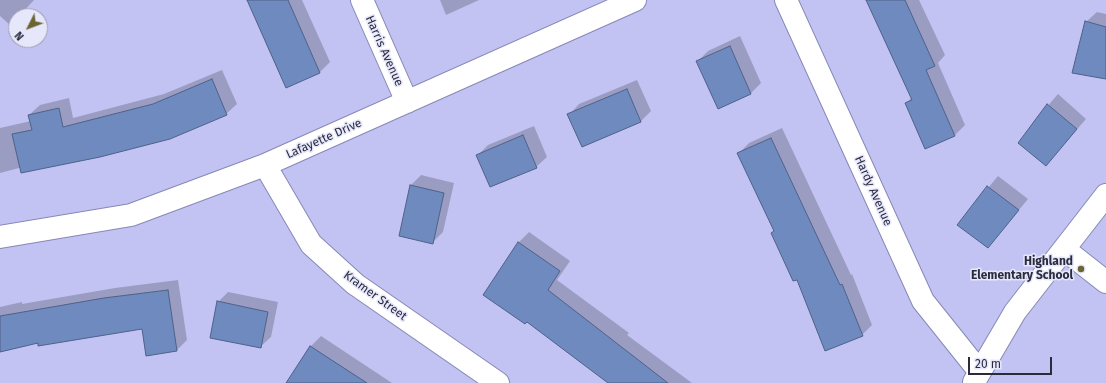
<!DOCTYPE html>
<html>
<head>
<meta charset="utf-8">
<style>
  body { margin:0 }
  #map { position:relative; width:1106px; height:383px; overflow:hidden; background:#c2c3f3; font-family:"Fira Sans",sans-serif }
  canvas { display:block }
  .north { position:absolute; left:8px; top:8px; width:40px; height:40px; box-sizing:border-box; background:#e6e7fb; border:1px solid #9b9caf; border-radius:50%; rotate:228deg; font-size:11px; font-weight:700; line-height:16px; text-align:center; color:#2b2b3e }
  .north::after { content:''; display:block; margin:auto; width:14px; height:18px; background:#6a6532; clip-path:polygon(50% 0,100% 100%,50% 72%,0 100%) }
  .scale { position:absolute; left:968px; top:357px; width:84px; height:18px; box-sizing:border-box; border:2px solid #2b2b3e; border-top:0; padding-left:5px; font-size:12px; line-height:14px; white-space:nowrap; color:#2b2b3e; -webkit-text-stroke:3px #e6e7fb; paint-order:stroke }
</style>
</head>
<body>
<div id="map">
<canvas width="1106" height="383"></canvas>
<div class="north">N</div>
<div class="scale">20 m</div>
</div>
<script>
const ctx = document.querySelector('canvas').getContext('2d');
ctx.lineJoin = 'round';
function fillPath(path, color) { ctx.fillStyle = color; ctx.fill(path, 'evenodd'); }
const toPath = rows => new Path2D(rows.map(r => 'M' + r).join(''));
function trace(path, color, width, dash) { ctx.strokeStyle = color; ctx.lineWidth = width; ctx.lineCap = dash ? 'butt' : 'round'; ctx.setLineDash(dash || []); ctx.stroke(path); }
function drawText(font, color, halo, rows, align = 'center') {
  ctx.font = font + ' "Fira Sans",sans-serif'; ctx.lineWidth = 3; ctx.setLineDash([]); ctx.textBaseline = 'middle'; ctx.strokeStyle = halo; ctx.fillStyle = color; for (const [text, x, y, turn = 0] of rows) {
    ctx.save(); ctx.translate(x, y); ctx.rotate((+turn || 0) * Math.PI / 180); ctx.textAlign = isNaN(turn) ? turn : align; if (halo) ctx.strokeText(text, 0, 0); ctx.fillText(text, 0, 0); ctx.restore();
  }
}
fillPath(toPath([
  [0,0,34,0,19,16,16,16,16,19,10,25,0,16],
  [248,0,302,0,330,62,320,72,287,87],
  [440,0,479,0,446,15],
  [867,0,919,0,945,55,938,63,965,125,955,135,926,148,906,103,912,97],
  [1097,12,1106,14,1106,78,1086,22],
  [740,36,761,83,751,93,719,107,698,61,708,51],
  [222,70,237,104,226,114,0,173,0,128,31,121,29,115,40,105,69,98,73,118,164,94],
  [637,80,651,111,641,121,569,115,579,104],
  [1058,94,1086,119,1046,165,1032,124],
  [534,126,547,157,536,167,478,155,488,145],
  [782,128,851,275,852,274,872,325,862,335,797,278,739,153,749,143],
  [421,175,454,183,443,232,432,243,411,185],
  [998,176,1028,199,988,247,958,224],
  [529,232,570,261,557,280,629,333,627,335,692,383,610,383,527,321,484,294,519,242],
  [178,280,187,340,177,350,143,328,39,342,0,350,0,307,22,302,22,304,115,288],
  [228,292,278,302,271,337,260,347,218,302],
  [321,336,389,381,392,383,302,383,291,376,311,346]
]), '#0003');
const building = toPath([
  [247,0,288,0,320,73,286,88,247,0],
  [866,0,905,0,935,66,926,70,955,136,925,149,905,103,912,100,866,0],
  [1085,21,1106,27,1106,79,1072,73,1085,21],
  [730,46,751,94,718,109,696,61,730,46],
  [212,79,227,115,170,139,100,157,21,173,12,134,32,130,28,115,59,108,63,127,153,104,212,79],
  [627,89,641,122,582,147,567,114,627,89],
  [1047,104,1077,129,1046,166,1018,143,1047,104],
  [523,135,537,168,490,187,476,155,523,135],
  [771,138,840,285,842,284,863,336,825,351,797,280,793,281,771,233,774,231,737,153,771,138],
  [410,185,444,193,433,244,399,236,410,185],
  [987,186,1019,210,988,248,957,225,987,186],
  [518,242,560,271,548,290,668,383,608,383,527,322,525,324,483,295,518,242],
  [168,290,177,351,146,356,142,329,38,346,38,343,0,352,0,316,104,298,168,290],
  [217,301,268,312,261,348,210,338,217,301],
  [310,346,367,383,286,383,310,346]
]);
fillPath(building, '#6e8abf');
trace(building, '#4e6189', 1);
const minor = toPath([
  [362,0,407,102],
  [786,0,923,301,979,371],
  [265,165,311,244,355,284,498,383],
  [0,237,131,215,265,165,635,0],
  [1064,249,1106,282],
  [974,382,1015,312,1106,195]
]);
trace(minor, '#8788b6', 24);
trace(minor, '#fff', 22);
for (const [x, y, r, color] of [
  [1081,269,4,"#6a6532"]
]) { const dot = new Path2D(); dot.arc(x, y, r, 0, 2 * Math.PI); ctx.fillStyle = color; ctx.fill(dot); trace(dot, '#e6e7fb', 1.5); }
drawText('12px', '#2b2b3e', '#e6e7fb', [
  ["Harris Avenue",384,51,66],
  ["Lafayette Drive",324,139,-24],
  ["Hardy Avenue",873,191,66],
  ["Kramer Street",375,296,36]
]);
drawText('bold 12px', '#2b2b3e', '#e6e7fb', [
  ["Highland",1073,262],
  ["Elementary School",1073,276]
], 'right');
</script>
</body>
</html>
